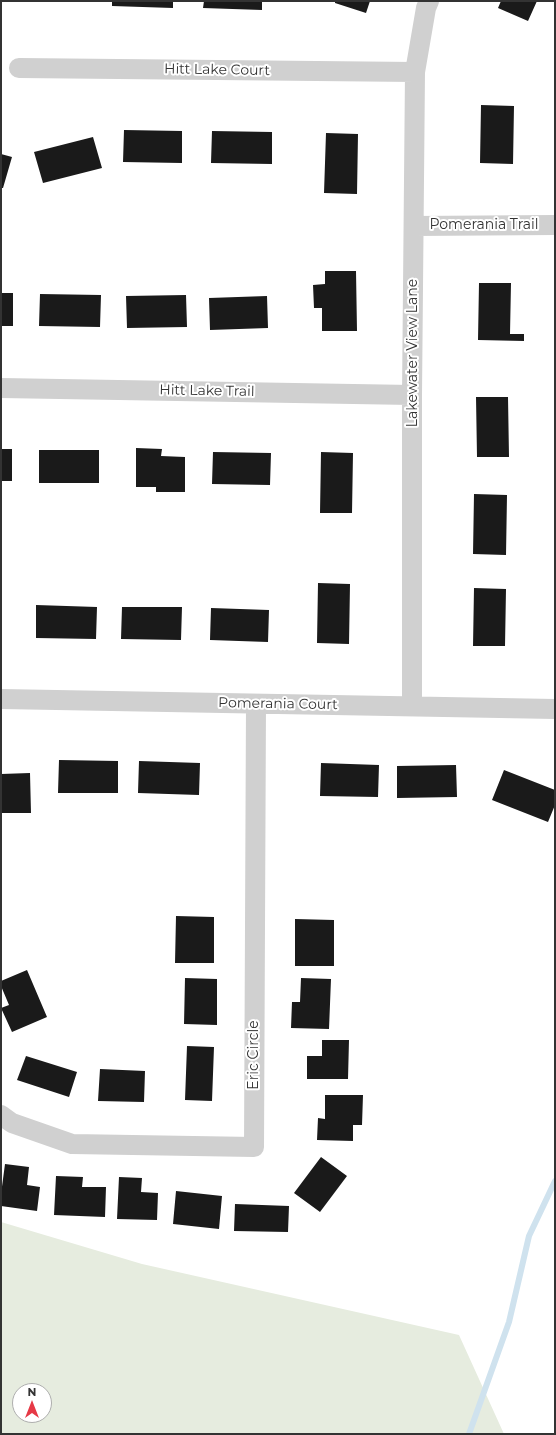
<!DOCTYPE html>
<html>
<head>
<meta charset="utf-8">
<style>
  body { margin:0 }
  #map { position:relative; width:556px; height:1435px; overflow:hidden; background:#fff; font-family:Montserrat,sans-serif }
  canvas { display:block }
  .frame { position:absolute; inset:0; border:2px solid #333; pointer-events:none }
  .north { position:absolute; left:12px; top:1383px; width:40px; height:40px; box-sizing:border-box; background:#fff; border:1px solid #adadad; border-radius:50%; rotate:0deg; font-size:11px; font-weight:700; line-height:16px; text-align:center; color:#333 }
  .north::after { content:''; display:block; margin:auto; width:14px; height:18px; background:#e63946; clip-path:polygon(50% 0,100% 100%,50% 72%,0 100%) }
</style>
</head>
<body>
<div id="map">
<canvas width="556" height="1435"></canvas>
<div class="frame"></div>
<div class="north">N</div>
</div>
<script>
const ctx = document.querySelector('canvas').getContext('2d');
ctx.lineJoin = 'round';
function fillPath(path, color) { ctx.fillStyle = color; ctx.fill(path, 'evenodd'); }
const toPath = rows => new Path2D(rows.map(r => 'M' + r).join(''));
function trace(path, color, width, dash) { ctx.strokeStyle = color; ctx.lineWidth = width; ctx.lineCap = dash ? 'butt' : 'round'; ctx.setLineDash(dash || []); ctx.stroke(path); }
function drawText(font, color, halo, rows, align = 'center') {
  ctx.font = font + ' Montserrat,sans-serif'; ctx.lineWidth = 4; ctx.setLineDash([]); ctx.textBaseline = 'middle'; ctx.strokeStyle = halo; ctx.fillStyle = color; for (const [text, x, y, turn = 0] of rows) {
    ctx.save(); ctx.translate(x, y); ctx.rotate((+turn || 0) * Math.PI / 180); ctx.textAlign = isNaN(turn) ? turn : align; if (halo) ctx.strokeText(text, 0, 0); ctx.fillText(text, 0, 0); ctx.restore();
  }
}
fillPath(toPath([
  [1,1222,142,1264,459,1335,504,1434,1,1434],
  [20,1391,44,1391,44,1415,20,1415]
]), '#e6ecdf');
trace(toPath([
  [469,1434,509,1322,529,1236,555,1181]
]), '#cfe2ee', 6);
fillPath(toPath([
  [112,1,173,1,173,8,112,6],
  [204,1,262,1,262,10,203,8],
  [335,1,370,1,366,13,335,3],
  [501,1,537,1,528,21,498,8],
  [481,105,514,106,513,164,480,163],
  [124,130,182,131,182,163,123,162],
  [212,131,272,132,272,164,211,163],
  [326,133,358,134,357,194,324,193],
  [93,137,102,168,43,183,34,152],
  [1,154,12,157,3,188,1,188],
  [325,271,356,271,357,331,322,331,322,308,314,308,313,285,325,284],
  [479,283,511,283,510,334,524,334,524,341,478,340],
  [1,293,13,293,13,326,1,326],
  [40,294,101,295,100,327,39,326],
  [186,295,187,327,127,328,126,296],
  [267,296,268,328,210,330,209,298],
  [476,397,508,397,509,457,477,457],
  [136,448,162,449,161,456,185,457,185,492,156,492,156,487,136,487],
  [1,449,12,449,12,481,1,481],
  [39,450,99,450,99,483,39,483],
  [213,452,271,453,270,485,212,484],
  [321,452,353,453,352,513,320,513],
  [474,494,507,495,506,555,473,554],
  [318,583,350,584,349,644,317,643],
  [474,588,506,589,505,646,473,646],
  [36,605,97,607,96,639,36,638],
  [122,607,182,607,181,640,121,639],
  [211,608,269,610,268,642,210,640],
  [59,760,118,761,118,793,58,793],
  [139,761,200,763,199,795,138,793],
  [321,763,379,765,378,797,320,796],
  [456,765,457,797,397,798,397,766],
  [504,770,555,790,555,805,548,822,492,800],
  [30,773,31,813,1,813,1,774],
  [176,916,214,917,214,963,175,963],
  [295,919,334,920,334,966,295,966],
  [27,970,47,1017,12,1032,1,1008,9,1005,1,986,1,981],
  [185,978,217,979,217,1025,184,1024],
  [301,978,331,979,329,1029,291,1028,292,1002,300,1002],
  [322,1040,349,1040,348,1079,307,1079,307,1056,322,1056],
  [187,1046,214,1047,212,1101,185,1100],
  [26,1056,77,1072,69,1097,17,1080],
  [100,1069,145,1071,144,1102,98,1101],
  [325,1095,363,1095,362,1125,353,1125,353,1141,317,1140,318,1118,325,1119],
  [321,1157,347,1176,320,1212,294,1193],
  [5,1164,29,1167,27,1185,40,1187,37,1211,1,1206,1,1194],
  [56,1176,83,1177,82,1187,106,1187,105,1217,54,1215],
  [119,1177,142,1178,141,1192,158,1193,157,1220,117,1219],
  [176,1191,222,1196,219,1229,173,1224],
  [235,1204,289,1206,288,1232,234,1231]
]), '#1a1a1a');
trace(toPath([
  [19,68,415,72],
  [414,226,555,225],
  [1,388,412,395],
  [1,699,555,709],
  [412,706,412,395,415,72,426,8,429,1],
  [1,1115,12,1123,72,1144,254,1147,256,704]
]), '#d0d0d0', 20);
drawText('14px', '#333', '#fff', [
  ["Hitt Lake Court",217,70,1],
  ["Pomerania Trail",484,225],
  ["Lakewater View Lane",413,353,-90],
  ["Hitt Lake Trail",207,391,1],
  ["Pomerania Court",278,704,1],
  ["Eric Circle",254,1055,-90]
]);
</script>
</body>
</html>
